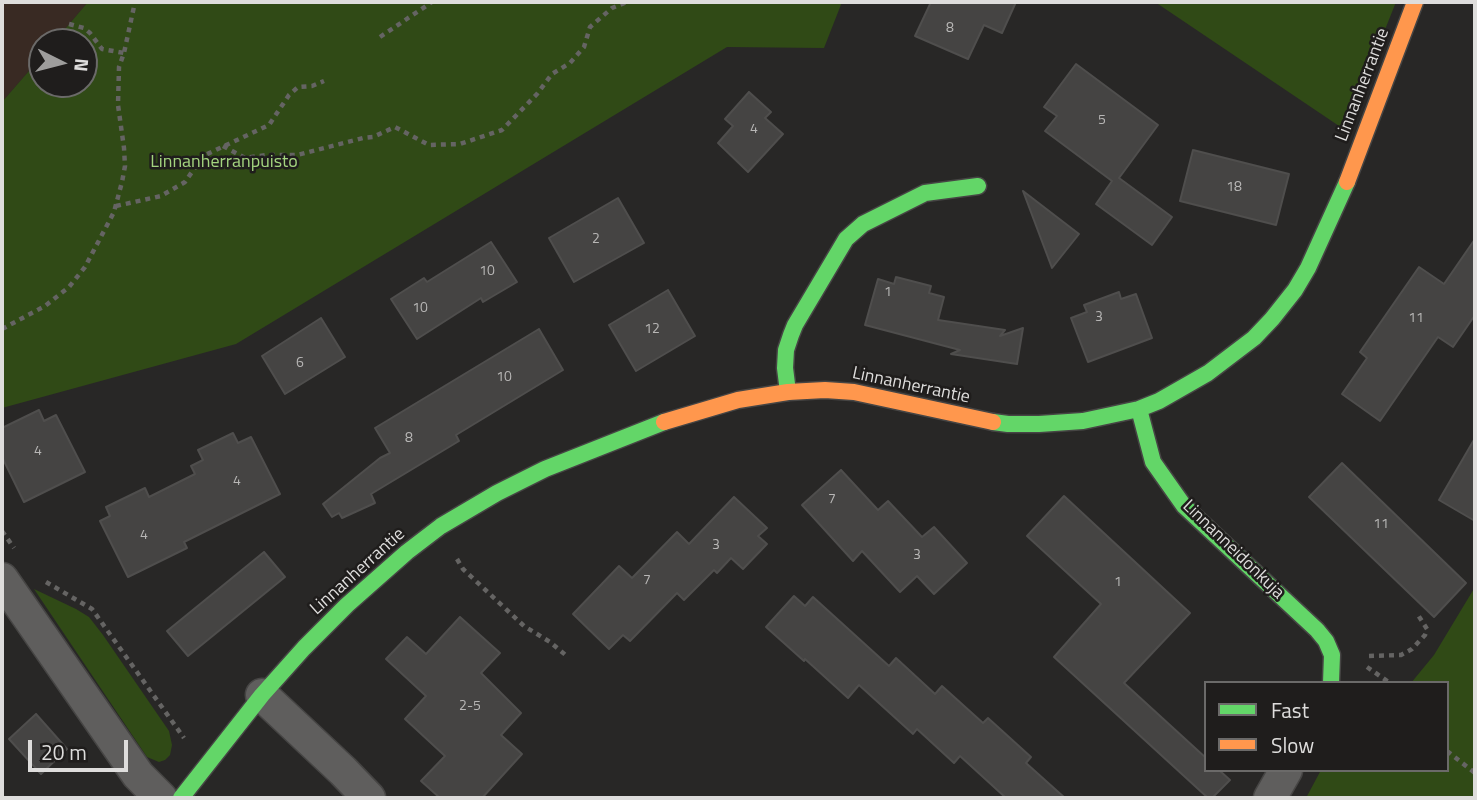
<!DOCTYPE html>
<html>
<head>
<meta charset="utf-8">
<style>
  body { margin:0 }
  #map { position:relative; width:1477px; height:800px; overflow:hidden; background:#282726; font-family:"Titillium Web",sans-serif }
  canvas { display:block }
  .frame { position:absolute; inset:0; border:4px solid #dedddc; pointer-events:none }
  .legend { position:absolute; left:1204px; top:681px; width:245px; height:91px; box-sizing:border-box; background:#1f1d1c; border:2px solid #6b6a69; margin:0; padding:9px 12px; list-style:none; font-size:21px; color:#dedddc }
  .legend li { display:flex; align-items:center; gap:14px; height:35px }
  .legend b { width:35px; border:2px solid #6b6a69 }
  .north { position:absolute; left:28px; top:28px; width:70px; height:70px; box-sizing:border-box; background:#1f1d1c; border:2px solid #6b6a69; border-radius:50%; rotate:96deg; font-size:19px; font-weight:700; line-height:28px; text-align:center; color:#dedddc }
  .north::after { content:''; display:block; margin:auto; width:24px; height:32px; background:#9e9d9c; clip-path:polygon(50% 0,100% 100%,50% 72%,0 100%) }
  .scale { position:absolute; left:28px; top:740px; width:100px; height:32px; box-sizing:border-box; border:4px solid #dedddc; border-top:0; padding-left:9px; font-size:21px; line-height:24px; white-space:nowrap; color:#dedddc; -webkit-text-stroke:5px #1f1d1c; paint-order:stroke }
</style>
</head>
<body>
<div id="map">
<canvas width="1477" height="800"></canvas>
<div class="frame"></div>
<ul class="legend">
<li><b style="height:9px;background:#63d668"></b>Fast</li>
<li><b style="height:9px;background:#ff974d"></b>Slow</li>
</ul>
<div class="north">N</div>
<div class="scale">20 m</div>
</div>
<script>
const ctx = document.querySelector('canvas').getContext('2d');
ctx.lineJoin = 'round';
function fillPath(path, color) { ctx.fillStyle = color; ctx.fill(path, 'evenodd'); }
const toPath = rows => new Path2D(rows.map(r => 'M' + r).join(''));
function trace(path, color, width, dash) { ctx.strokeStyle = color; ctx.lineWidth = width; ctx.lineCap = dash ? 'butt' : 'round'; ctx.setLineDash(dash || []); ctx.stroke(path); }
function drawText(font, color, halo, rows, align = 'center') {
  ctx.font = font + ' "Titillium Web",sans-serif'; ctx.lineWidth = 5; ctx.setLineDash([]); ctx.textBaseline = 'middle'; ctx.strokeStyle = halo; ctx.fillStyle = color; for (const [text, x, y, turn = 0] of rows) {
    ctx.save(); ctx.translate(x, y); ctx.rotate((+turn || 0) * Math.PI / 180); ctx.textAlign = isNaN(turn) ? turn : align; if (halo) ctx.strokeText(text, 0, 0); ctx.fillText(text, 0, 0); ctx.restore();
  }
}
fillPath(toPath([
  [2,2,88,2,54,42,42,42,42,56,2,102]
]), '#392a23');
fillPath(toPath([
  [88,2,842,2,824,48,727,47,236,344,2,408,2,295,3,294,2,292,2,102,42,56,42,84,84,84,84,42,54,42],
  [1155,2,1396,2,1345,130],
  [1475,587,1475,798,1306,798,1321,770,1447,770,1447,683,1411,683,1434,655],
  [34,589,76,609,89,617,103,635,169,731,172,745,170,755,165,760,159,762,147,757]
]), '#304a16');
const building = toPath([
  [931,2,1016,2,1002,33,984,25,968,59,915,36,931,2],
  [1076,64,1158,125,1119,178,1172,217,1152,245,1096,204,1112,181,1045,131,1057,116,1044,107,1076,64],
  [749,92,771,112,765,118,783,134,748,172,718,143,733,126,725,119,749,92],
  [1193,150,1289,174,1276,225,1180,201,1193,150],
  [1023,191,1079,234,1052,268,1023,191],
  [618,198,644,243,574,282,549,238,618,198],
  [1475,239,1475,315,1453,347,1438,337,1380,421,1342,394,1367,358,1360,352,1419,267,1444,284,1475,239],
  [491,242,517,282,483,302,481,298,417,339,391,299,424,278,427,282,491,242],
  [896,277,931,286,929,293,944,297,938,320,1005,330,1000,336,1023,328,1017,364,951,354,960,350,865,325,878,279,894,284,896,277],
  [668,290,695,336,636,371,609,325,668,290],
  [1119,292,1121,299,1136,294,1152,338,1088,362,1071,318,1087,312,1084,305,1119,292],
  [321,318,345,357,285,394,262,356,321,318],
  [539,329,563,370,456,435,459,441,371,494,375,503,342,518,339,513,332,517,323,504,380,458,390,453,375,428,539,329],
  [39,410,44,421,56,415,85,472,24,502,2,457,2,428,39,410],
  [233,433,238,443,251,437,280,494,184,542,187,548,128,577,100,521,110,516,106,507,145,488,149,497,195,474,191,466,203,460,198,450,233,433],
  [1475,438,1475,521,1439,500,1475,438],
  [1342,463,1466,583,1434,617,1309,497,1342,463],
  [841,470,878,510,888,501,922,537,934,527,967,563,934,594,917,576,900,592,862,551,853,561,802,505,841,470],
  [1064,496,1190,613,1124,683,1206,758,1206,770,1219,770,1230,780,1212,798,1208,798,1054,657,1101,604,1027,536,1064,496],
  [734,497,767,528,758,536,767,544,743,569,731,558,717,573,714,570,684,600,677,593,630,641,623,635,609,649,573,614,619,566,632,578,677,532,689,544,734,497],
  [264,552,285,577,188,656,167,631,264,552],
  [794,596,805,606,813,597,889,666,896,658,935,694,942,686,983,723,988,718,1031,757,1026,763,1065,798,1006,798,960,756,954,763,917,729,913,734,859,685,848,698,805,659,804,661,766,627,794,596],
  [460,617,500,653,481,673,521,713,501,735,522,754,482,798,440,798,421,781,445,756,405,719,426,696,386,659,407,637,426,654,460,617],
  [36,714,67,749,41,774,9,739,36,714]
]);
fillPath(building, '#454443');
trace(building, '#4f4e4d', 2);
const street = toPath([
  [2,579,138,775,161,798],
  [262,695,343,771,369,798],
  [1270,798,1286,770]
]);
const fast = toPath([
  [788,392,785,368,786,350,791,335,795,325,846,239,863,224,925,193,978,186],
  [1139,409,1153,462,1184,506,1317,630,1326,641,1332,655,1331,683],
  [993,422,1008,424,1039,424,1083,421,1139,409,1159,401,1208,373,1254,338,1272,319,1295,290,1308,268,1347,182],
  [181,798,262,695,304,648,347,605,407,552,441,526,497,493,545,469,664,422]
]);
const slow = toPath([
  [1347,182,1415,2],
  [664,422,738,400,788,392,825,390,854,392,993,422]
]);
trace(street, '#464544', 35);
trace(fast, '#464544', 19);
trace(slow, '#464544', 19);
trace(toPath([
  [69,24,84,28,90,33,102,49,124,53],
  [380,37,432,2],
  [223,146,245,158,266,155,297,155,363,138,373,137,395,127,429,145,460,144,502,130,537,94,552,74,570,63,584,47,590,27,612,8,627,2],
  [116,206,161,196,185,182,203,156,269,125,289,95,298,87,312,86,324,81],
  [2,329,45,306,69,287,85,267,114,212,122,182,125,166,124,148,118,105,119,67,124,53,135,2],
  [2,531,14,548],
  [457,559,463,569,524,626,550,642,568,657],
  [46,582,92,609,184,738],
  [1369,656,1401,655,1412,649,1425,635,1427,629,1418,615],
  [1367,667,1390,683],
  [1447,751,1475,773]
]), '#656463', 4.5, [5, 5]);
trace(street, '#5f5e5d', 32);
trace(fast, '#63d668', 16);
trace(slow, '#ff974d', 16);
drawText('14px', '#b8b7b6', null, [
  ["8",950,29],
  ["5",1102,121],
  ["4",754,130],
  ["18",1234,188],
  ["2",596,240],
  ["10",487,272],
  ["1",888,293],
  ["10",420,309],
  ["3",1099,318],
  ["11",1416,319],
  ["12",652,330],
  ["6",300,364],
  ["10",504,378],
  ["8",409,439],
  ["4",38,452],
  ["4",237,482],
  ["7",832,500],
  ["11",1381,525],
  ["4",144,536],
  ["3",716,546],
  ["3",917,556],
  ["7",647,581],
  ["1",1118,583],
  ["2-5",470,707]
]);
drawText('18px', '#dedddc', '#1f1d1c', [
  ["Linnanherrantie",1363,85,-69],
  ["Linnanherrantie",911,386,12],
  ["Linnanneidonkuja",1233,550,44],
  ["Linnanherrantie",358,572,-42]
]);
drawText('18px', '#a4d57f', '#1f1d1c', [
  ["Linnanherranpuisto",224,163]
]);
</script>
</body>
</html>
